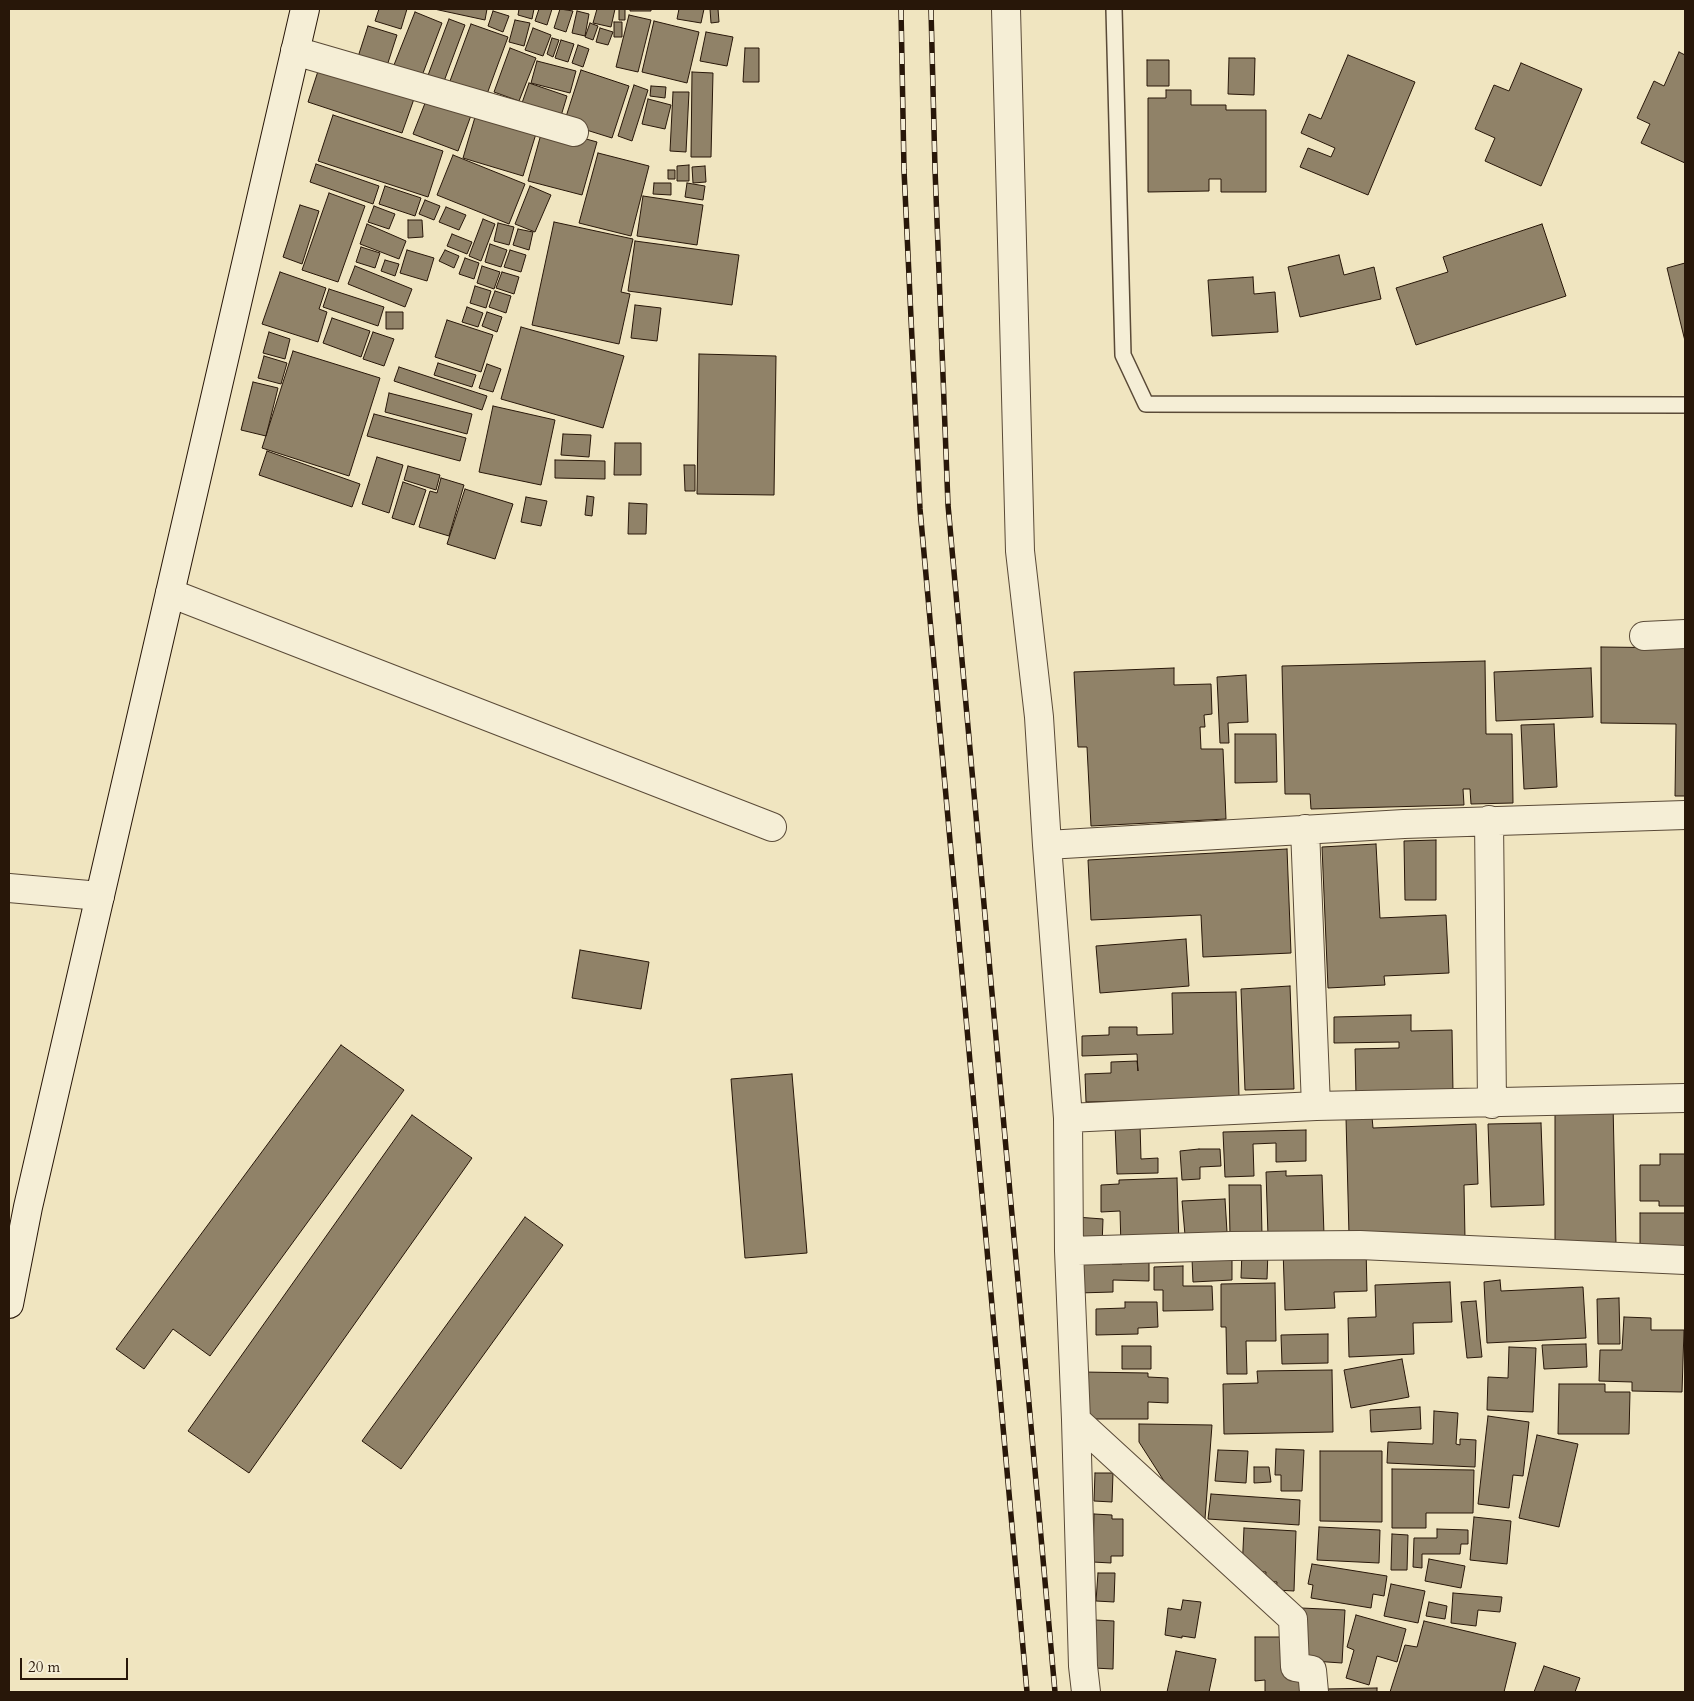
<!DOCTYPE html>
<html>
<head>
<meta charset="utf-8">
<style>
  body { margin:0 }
  #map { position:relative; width:1694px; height:1701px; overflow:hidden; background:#f0e5c0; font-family:Cardo,serif }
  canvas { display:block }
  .frame { position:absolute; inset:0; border:10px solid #281709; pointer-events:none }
  .scale { position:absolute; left:20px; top:1658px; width:108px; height:22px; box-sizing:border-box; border:2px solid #281709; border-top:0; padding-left:6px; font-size:15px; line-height:18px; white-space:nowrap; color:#281709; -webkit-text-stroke:4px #f5eed6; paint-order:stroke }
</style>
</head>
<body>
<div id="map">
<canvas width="1694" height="1701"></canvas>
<div class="frame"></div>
<div class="scale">20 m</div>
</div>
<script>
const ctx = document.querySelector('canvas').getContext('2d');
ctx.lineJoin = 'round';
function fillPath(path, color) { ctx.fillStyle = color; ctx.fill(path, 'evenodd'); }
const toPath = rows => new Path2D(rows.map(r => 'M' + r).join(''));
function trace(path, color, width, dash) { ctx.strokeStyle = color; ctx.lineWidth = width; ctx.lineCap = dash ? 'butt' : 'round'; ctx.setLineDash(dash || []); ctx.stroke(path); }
const building = toPath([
  [379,9,407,9,401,29,375,21,379,9],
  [434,9,487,9,485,20,434,9],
  [519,9,534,9,532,19,518,15,519,9],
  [539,9,552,9,547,25,535,21,539,9],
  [560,9,573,11,566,32,554,28,560,9],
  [597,9,615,9,611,27,593,23,597,9],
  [619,9,625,9,625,20,619,20,619,9],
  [630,9,651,9,651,11,630,11,630,9],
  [679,9,704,9,701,23,677,19,679,9],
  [710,9,718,9,719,22,711,23,710,9],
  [493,11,509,16,503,32,488,26,493,11],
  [577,11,589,14,585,36,572,33,577,11],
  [415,12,442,23,420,81,392,70,415,12],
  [629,15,651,20,638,72,616,67,629,15],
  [449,19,465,25,443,84,427,78,449,19],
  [515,20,530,23,524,46,509,42,515,20],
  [654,21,699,32,687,83,642,72,654,21],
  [614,22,622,22,622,37,614,37,614,22],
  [590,23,598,26,593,40,585,37,590,23],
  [471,24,508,37,487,94,450,81,471,24],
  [368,26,397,35,385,72,356,63,368,26],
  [533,28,551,35,543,56,525,50,533,28],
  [600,28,613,32,608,45,596,42,600,28],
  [706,32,733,37,727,66,700,61,706,32],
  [552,38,559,40,553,57,547,54,552,38],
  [561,40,574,44,568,62,555,58,561,40],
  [578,45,589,49,583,67,572,63,578,45],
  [510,48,536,58,519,101,494,92,510,48],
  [745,48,759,48,759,82,743,82,745,48],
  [1679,52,1685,55,1685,163,1641,143,1650,124,1637,118,1654,81,1664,86,1679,52],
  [1348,55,1415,82,1368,195,1300,167,1308,148,1331,157,1335,148,1301,133,1309,114,1321,119,1348,55],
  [1229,58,1255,58,1254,95,1228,94,1229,58],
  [1147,60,1169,60,1169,86,1147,86,1147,60],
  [537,61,576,71,570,93,531,83,537,61],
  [1521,63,1582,89,1541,186,1485,161,1495,138,1475,129,1494,85,1509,91,1521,63],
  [320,65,415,96,402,133,308,102,320,65],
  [581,70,629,86,612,138,564,123,581,70],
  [692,72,713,73,711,157,691,157,692,72],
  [529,83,567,96,561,116,522,103,529,83],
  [634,85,648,90,632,141,618,136,634,85],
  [651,86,666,87,665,98,650,96,651,86],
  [1166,90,1191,90,1191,105,1226,105,1226,110,1266,110,1266,192,1221,192,1221,179,1209,179,1209,191,1148,192,1148,98,1166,98,1166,90],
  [673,92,689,92,686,152,670,151,673,92],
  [429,93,473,110,458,151,413,134,429,93],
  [648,99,671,105,665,129,642,124,648,99],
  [478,107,539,124,523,176,463,158,478,107],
  [333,115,443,151,428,197,318,161,333,115],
  [543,127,597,142,582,195,528,181,543,127],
  [598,153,649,166,631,236,579,223,598,153],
  [453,155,525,184,509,224,437,195,453,155],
  [316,164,379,186,373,204,310,182,316,164],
  [689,165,689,181,677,181,677,166,689,165],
  [705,166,706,182,693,183,692,167,705,166],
  [668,170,675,170,675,179,668,179,668,170],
  [654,183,671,183,671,195,653,194,654,183],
  [687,183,705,186,703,200,685,197,687,183],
  [385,186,421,198,415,216,379,204,385,186],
  [530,186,551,195,535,232,515,224,530,186],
  [329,193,365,206,338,282,302,270,329,193],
  [643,196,703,205,697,245,637,236,643,196],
  [425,200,440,206,434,220,419,214,425,200],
  [300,205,319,211,302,264,283,257,300,205],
  [374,206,395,214,389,229,368,222,374,206],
  [446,207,466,215,459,230,439,222,446,207],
  [483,219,495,224,481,261,469,256,483,219],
  [408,220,422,220,423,237,408,238,408,220],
  [554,222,633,239,621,292,630,294,619,344,532,325,554,222],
  [498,223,514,227,509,245,494,241,498,223],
  [367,224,406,241,399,259,360,244,367,224],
  [1542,224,1566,296,1416,345,1396,288,1448,272,1443,257,1542,224],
  [518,229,533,232,529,250,513,245,518,229],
  [452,234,472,242,467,254,447,246,452,234],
  [635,241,739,255,732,305,628,291,635,241],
  [490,244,507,250,501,267,485,262,490,244],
  [361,247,380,253,375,268,356,262,361,247],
  [407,250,434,258,427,281,400,273,407,250],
  [445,250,459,256,454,268,439,261,445,250],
  [510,250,526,255,521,272,504,267,510,250],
  [1339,255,1344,275,1374,267,1381,299,1300,317,1288,267,1339,255],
  [465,258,479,263,474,279,459,274,465,258],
  [385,260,399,264,395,276,381,271,385,260],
  [1685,263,1685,341,1667,268,1685,263],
  [355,266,412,289,405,307,348,284,355,266],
  [482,266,500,272,494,289,477,283,482,266],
  [280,272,326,288,319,309,327,312,318,342,262,324,280,272],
  [502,272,519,277,514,294,496,288,502,272],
  [1253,277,1254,294,1275,292,1278,332,1212,336,1208,280,1253,277],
  [475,286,491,291,486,308,470,303,475,286],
  [329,289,384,307,378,326,323,307,329,289],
  [495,291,511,296,506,313,489,307,495,291],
  [635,305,661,308,657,341,631,338,635,305],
  [467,307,483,313,478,327,462,322,467,307],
  [386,312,403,312,403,329,386,329,386,312],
  [487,312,502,317,497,332,482,326,487,312],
  [332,318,370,331,361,357,323,343,332,318],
  [447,320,493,335,481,372,435,357,447,320],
  [521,327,624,356,603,428,501,399,521,327],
  [269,332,290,339,285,359,263,353,269,332],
  [373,332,394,339,384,366,363,359,373,332],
  [293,351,380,378,349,476,262,448,293,351],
  [699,354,776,356,774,495,697,494,699,354],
  [264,356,287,363,281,384,258,378,264,356],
  [438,363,476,375,472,387,434,375,438,363],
  [487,364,501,369,493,392,479,388,487,364],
  [399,367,487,396,482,410,394,381,399,367],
  [253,382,278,388,266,436,241,430,253,382],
  [389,393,472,414,467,434,385,412,389,393],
  [493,406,555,420,541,485,479,472,493,406],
  [374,414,466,438,460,461,367,436,374,414],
  [563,434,591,435,589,457,561,455,563,434],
  [615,443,641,443,641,475,614,475,615,443],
  [267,451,360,484,352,507,259,475,267,451],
  [377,457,403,465,389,513,362,504,377,457],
  [555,460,605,461,605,479,555,478,555,460],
  [684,465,695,465,695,491,685,491,684,465],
  [408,466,440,475,436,490,404,480,408,466],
  [441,478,464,485,449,536,419,527,430,491,437,493,441,478],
  [403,482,426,490,414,525,392,518,403,482],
  [465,489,513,504,495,559,447,544,465,489],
  [587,496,594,497,592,516,585,515,587,496],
  [526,497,547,501,541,526,521,522,526,497],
  [629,503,647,504,646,534,628,534,629,503],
  [1601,647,1685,648,1685,796,1675,796,1676,724,1601,723,1601,647],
  [1485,661,1486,734,1512,734,1513,803,1471,804,1470,789,1463,789,1464,805,1311,809,1310,794,1285,794,1282,666,1485,661],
  [1174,668,1174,685,1211,684,1212,714,1204,715,1205,727,1200,727,1201,749,1223,749,1226,819,1091,826,1087,747,1078,747,1074,672,1174,668],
  [1591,668,1593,717,1496,721,1494,672,1591,668],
  [1246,675,1248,722,1228,723,1229,743,1220,743,1217,677,1246,675],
  [1554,724,1557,787,1524,789,1521,725,1554,724],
  [1235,734,1276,734,1277,782,1235,783,1235,734],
  [1436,840,1436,900,1405,900,1404,841,1436,840],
  [1376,844,1380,918,1446,915,1449,973,1384,976,1385,985,1328,988,1322,847,1376,844],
  [1287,849,1291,953,1203,957,1201,915,1091,920,1088,860,1287,849],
  [1186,939,1189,986,1100,993,1096,946,1186,939],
  [580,950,649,962,641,1009,572,998,580,950],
  [1290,986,1294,1089,1245,1090,1241,989,1290,986],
  [1236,992,1239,1096,1194,1098,1194,1099,1086,1102,1085,1074,1111,1073,1111,1062,1137,1061,1138,1071,1137,1054,1082,1056,1082,1036,1109,1035,1109,1027,1137,1027,1137,1035,1173,1034,1172,993,1236,992],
  [1411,1015,1411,1031,1452,1030,1453,1093,1356,1095,1355,1049,1399,1048,1399,1042,1334,1043,1334,1017,1411,1015],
  [341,1045,404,1090,210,1356,173,1329,144,1369,116,1349,341,1045],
  [792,1074,807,1253,745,1258,731,1079,792,1074],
  [1613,1103,1616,1245,1555,1242,1555,1104,1613,1103],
  [412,1115,472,1158,249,1473,188,1431,412,1115],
  [1372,1117,1373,1128,1476,1124,1478,1184,1464,1185,1465,1239,1349,1235,1346,1118,1372,1117],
  [1541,1123,1544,1205,1491,1207,1488,1124,1541,1123],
  [1140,1124,1141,1159,1158,1158,1158,1173,1117,1174,1115,1125,1140,1124],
  [1306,1130,1306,1161,1276,1162,1276,1143,1253,1144,1254,1176,1225,1177,1223,1132,1306,1130],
  [1199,1149,1220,1149,1221,1166,1200,1167,1200,1179,1182,1180,1180,1151,1199,1149],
  [1660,1154,1685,1154,1685,1206,1659,1206,1659,1201,1640,1201,1640,1165,1660,1165,1660,1154],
  [1286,1171,1286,1176,1322,1175,1324,1235,1268,1236,1266,1172,1286,1171],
  [1177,1178,1179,1245,1121,1247,1120,1211,1101,1212,1101,1185,1119,1184,1119,1180,1177,1178],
  [1229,1185,1261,1185,1262,1236,1230,1236,1229,1185],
  [1225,1199,1227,1232,1185,1235,1182,1201,1225,1199],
  [1640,1213,1685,1213,1685,1250,1640,1249,1640,1213],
  [525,1217,563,1245,401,1469,362,1441,525,1217],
  [1076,1217,1103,1219,1102,1246,1075,1245,1076,1217],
  [1366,1247,1367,1291,1334,1292,1335,1308,1285,1310,1283,1249,1366,1247],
  [1242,1251,1268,1251,1267,1279,1241,1278,1242,1251],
  [1232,1253,1232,1280,1193,1282,1192,1259,1232,1253],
  [1078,1260,1112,1260,1112,1264,1122,1264,1122,1262,1149,1262,1149,1281,1113,1280,1113,1292,1078,1293,1078,1260],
  [1183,1266,1183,1286,1212,1286,1213,1310,1163,1311,1163,1290,1154,1290,1154,1267,1183,1266],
  [1500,1280,1501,1291,1583,1287,1586,1338,1487,1343,1484,1282,1500,1280],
  [1450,1282,1452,1322,1413,1323,1414,1354,1349,1357,1348,1318,1376,1317,1375,1285,1450,1282],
  [1275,1283,1276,1341,1246,1341,1247,1374,1227,1374,1226,1327,1221,1327,1221,1284,1275,1283],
  [1619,1298,1620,1344,1598,1344,1597,1299,1619,1298],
  [1476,1301,1482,1357,1467,1358,1461,1302,1476,1301],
  [1125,1302,1157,1302,1158,1327,1138,1328,1138,1334,1096,1335,1096,1309,1125,1308,1125,1302],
  [1624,1317,1651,1318,1651,1330,1684,1330,1682,1392,1632,1391,1632,1382,1599,1381,1600,1350,1622,1350,1624,1317],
  [1328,1334,1328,1363,1282,1364,1281,1335,1328,1334],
  [1586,1344,1587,1367,1544,1369,1542,1345,1586,1344],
  [1122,1346,1151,1346,1151,1369,1122,1369,1122,1346],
  [1509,1347,1536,1348,1533,1412,1487,1410,1488,1377,1508,1378,1509,1347],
  [1402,1359,1409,1397,1351,1408,1344,1370,1402,1359],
  [1332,1370,1333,1432,1224,1434,1223,1384,1258,1383,1257,1371,1332,1370],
  [1082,1372,1148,1373,1148,1377,1168,1378,1168,1403,1148,1402,1148,1419,1082,1419,1082,1372],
  [1559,1384,1605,1384,1605,1392,1630,1392,1629,1434,1558,1434,1559,1384],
  [1420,1407,1421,1429,1371,1432,1370,1410,1420,1407],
  [1434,1411,1458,1413,1456,1444,1460,1445,1460,1439,1476,1440,1475,1467,1387,1463,1388,1442,1433,1444,1434,1411],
  [1488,1416,1529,1422,1523,1476,1513,1475,1509,1508,1478,1504,1488,1416],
  [1139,1424,1212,1425,1205,1519,1189,1520,1139,1442,1139,1424],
  [1537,1435,1578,1444,1559,1527,1519,1518,1537,1435],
  [1276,1449,1304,1450,1302,1491,1281,1491,1281,1475,1275,1475,1276,1449],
  [1218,1450,1248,1451,1246,1483,1215,1481,1218,1450],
  [1320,1451,1382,1451,1382,1522,1320,1521,1320,1451],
  [1254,1467,1269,1467,1271,1482,1254,1483,1254,1467],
  [1392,1469,1474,1470,1473,1513,1426,1513,1426,1528,1392,1528,1392,1469],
  [1095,1473,1113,1473,1112,1502,1094,1501,1095,1473],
  [1211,1494,1300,1500,1299,1525,1208,1519,1211,1494],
  [1094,1514,1112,1515,1112,1519,1123,1519,1123,1556,1111,1556,1111,1563,1093,1562,1094,1514],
  [1474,1517,1511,1521,1507,1564,1470,1560,1474,1517],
  [1319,1527,1380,1530,1379,1563,1317,1560,1319,1527],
  [1244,1528,1296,1531,1294,1591,1276,1590,1277,1582,1265,1581,1266,1572,1242,1571,1244,1528],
  [1437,1529,1468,1530,1468,1544,1461,1544,1460,1554,1422,1554,1422,1568,1413,1567,1414,1538,1437,1538,1437,1529],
  [1392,1534,1408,1535,1407,1570,1391,1570,1392,1534],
  [1429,1559,1465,1566,1461,1588,1425,1581,1429,1559],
  [1312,1564,1387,1576,1384,1596,1373,1594,1371,1608,1311,1598,1313,1585,1308,1584,1312,1564],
  [1098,1573,1115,1573,1114,1602,1096,1601,1098,1573],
  [1391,1584,1425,1591,1418,1623,1384,1616,1391,1584],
  [1453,1593,1502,1597,1500,1612,1478,1610,1476,1626,1451,1623,1453,1593],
  [1183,1600,1201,1602,1195,1638,1182,1636,1182,1638,1165,1635,1168,1608,1181,1610,1183,1600],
  [1429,1602,1447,1606,1445,1619,1426,1616,1429,1602],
  [1301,1608,1345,1610,1342,1663,1298,1660,1301,1608],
  [1356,1615,1406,1629,1397,1662,1377,1656,1369,1685,1346,1678,1354,1650,1347,1647,1356,1615],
  [1095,1620,1114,1621,1113,1669,1094,1668,1095,1620],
  [1424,1621,1516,1643,1504,1692,1390,1692,1405,1645,1417,1647,1424,1621],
  [1255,1637,1292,1637,1308,1675,1309,1692,1265,1692,1265,1680,1255,1681,1255,1637],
  [1176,1651,1216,1659,1209,1692,1167,1692,1176,1651],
  [1544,1666,1580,1678,1575,1692,1534,1692,1544,1666],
  [1377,1688,1377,1692,1326,1692,1326,1689,1377,1688]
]);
fillPath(building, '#908268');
trace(building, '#281709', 1);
const lane = toPath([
  [1114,9,1123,355,1146,404,1685,405]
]);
const street = toPath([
  [1006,9,1020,551,1039,717,1047,845,1068,1118,1069,1251,1231,1246,1360,1245,1685,1260],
  [295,51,574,132],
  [170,593,772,827],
  [1644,636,1685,634],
  [1489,820,1492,1104],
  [1305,829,1316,1106],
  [1047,845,1404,824,1685,815],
  [9,888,100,896],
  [1068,1118,1316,1106,1685,1098],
  [1069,1251,1076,1420,1293,1619,1295,1667,1312,1670,1314,1692],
  [1076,1420,1083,1666,1086,1692]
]);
const secondary = toPath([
  [9,1304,28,1207,305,9]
]);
trace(lane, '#5a4a37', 18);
trace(street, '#5a4a37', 30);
trace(secondary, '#281709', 30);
trace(lane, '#f5eed6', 15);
trace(street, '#f5eed6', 28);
trace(secondary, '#f5eed6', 28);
const rail = toPath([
  [901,9,904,170,920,509,1027,1692],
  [931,9,935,169,948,505,1055,1692]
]);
trace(rail, '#281709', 5.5);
trace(rail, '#f5eed6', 4, [11]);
</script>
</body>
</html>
